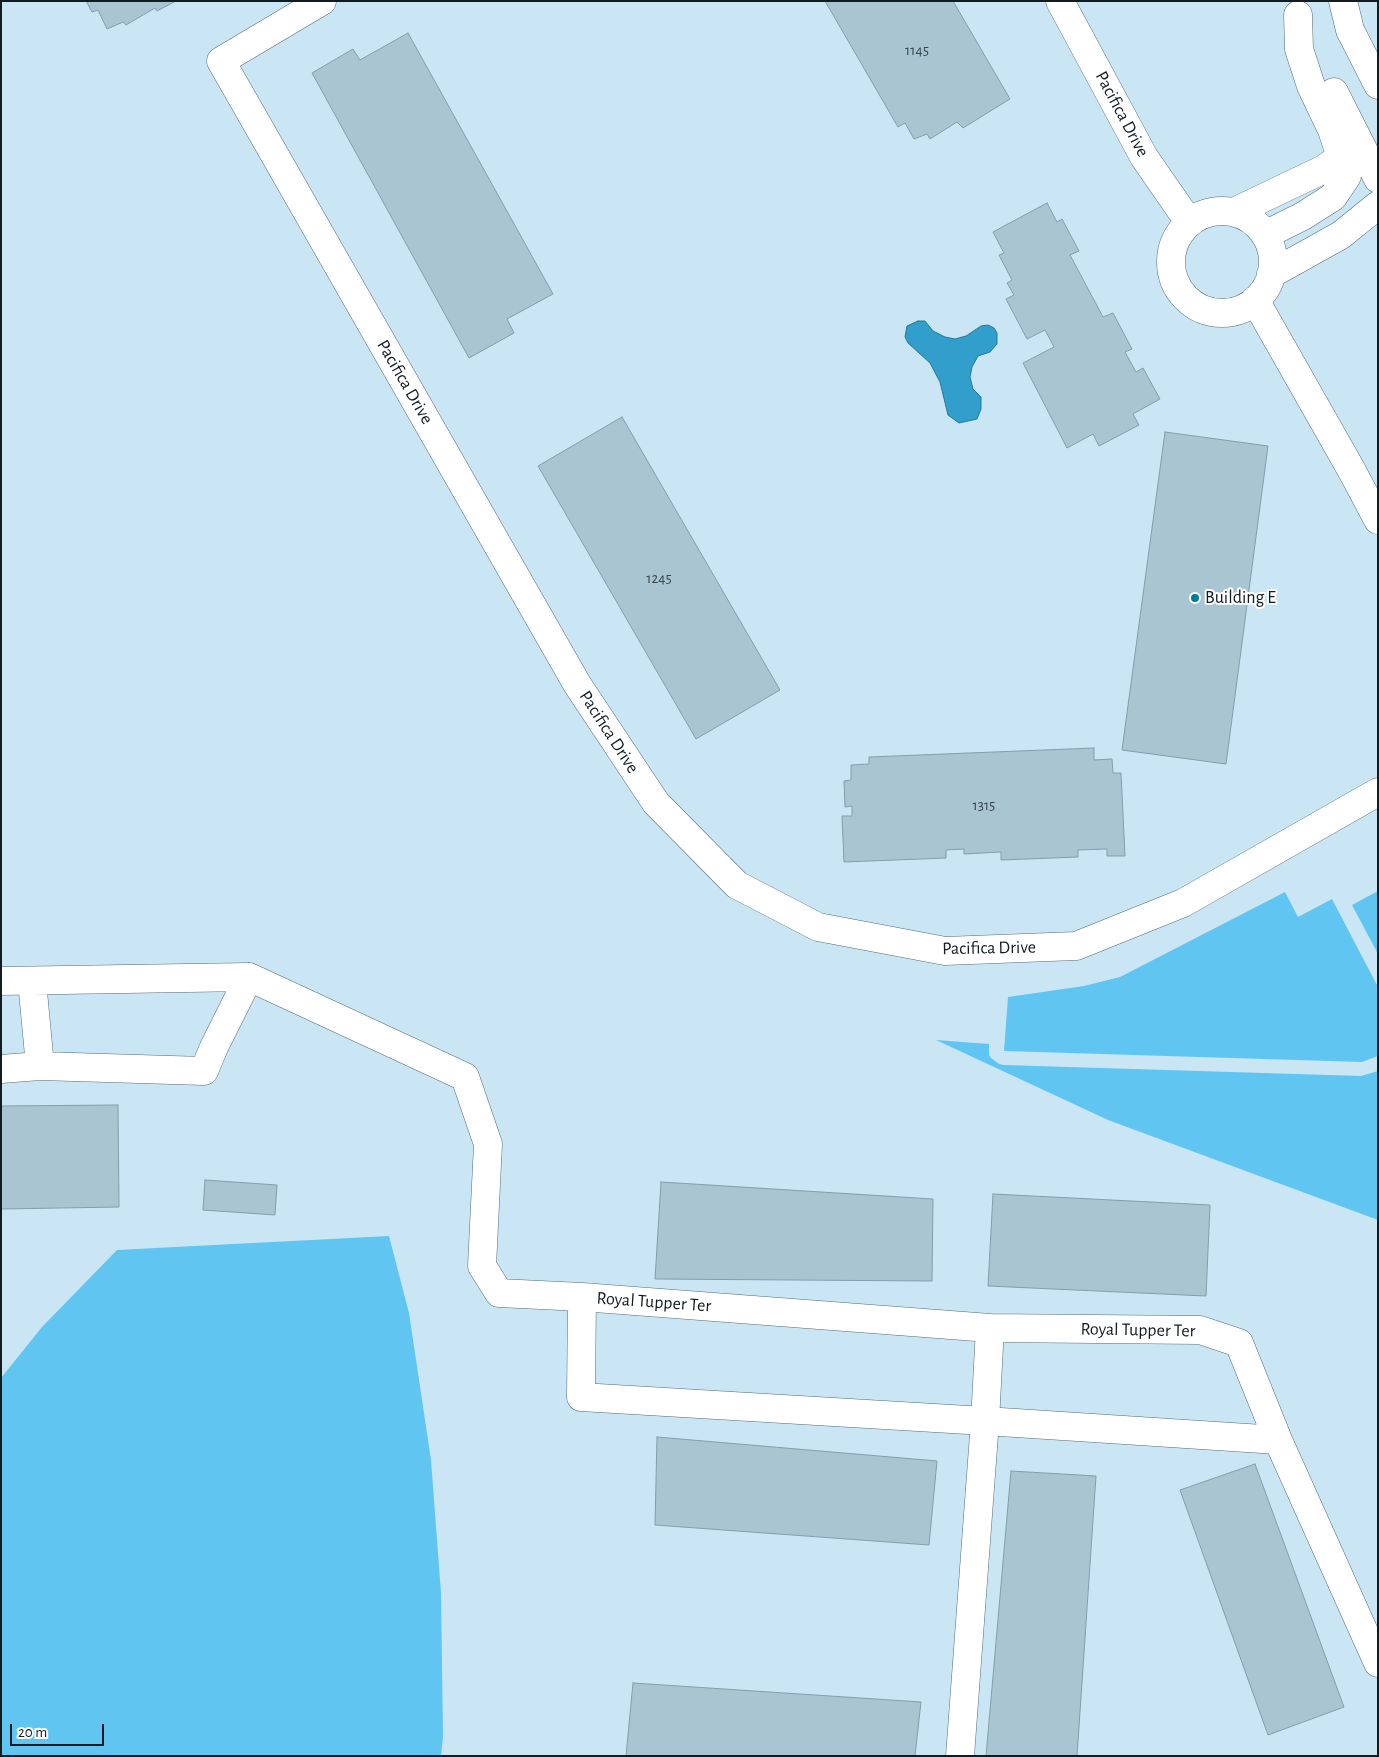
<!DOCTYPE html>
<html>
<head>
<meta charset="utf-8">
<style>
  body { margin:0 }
  #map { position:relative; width:1379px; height:1757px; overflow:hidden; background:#cae6f4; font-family:"Alegreya Sans",sans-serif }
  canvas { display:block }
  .frame { position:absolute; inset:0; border:2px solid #111b20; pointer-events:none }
  .scale { position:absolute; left:10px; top:1724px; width:94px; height:22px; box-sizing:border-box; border:2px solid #111b20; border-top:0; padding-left:6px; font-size:15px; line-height:18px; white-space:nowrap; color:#111b20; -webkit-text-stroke:4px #fff; paint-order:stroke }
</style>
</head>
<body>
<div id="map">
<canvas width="1379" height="1757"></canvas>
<div class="frame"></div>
<div class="scale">20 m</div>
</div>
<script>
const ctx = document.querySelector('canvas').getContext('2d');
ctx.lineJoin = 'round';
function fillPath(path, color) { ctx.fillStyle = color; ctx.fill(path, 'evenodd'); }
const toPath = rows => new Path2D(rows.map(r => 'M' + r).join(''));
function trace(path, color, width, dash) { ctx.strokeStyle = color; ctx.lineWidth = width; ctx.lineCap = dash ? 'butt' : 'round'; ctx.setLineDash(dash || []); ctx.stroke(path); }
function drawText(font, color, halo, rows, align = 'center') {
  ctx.font = font + ' "Alegreya Sans",sans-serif'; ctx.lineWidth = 4; ctx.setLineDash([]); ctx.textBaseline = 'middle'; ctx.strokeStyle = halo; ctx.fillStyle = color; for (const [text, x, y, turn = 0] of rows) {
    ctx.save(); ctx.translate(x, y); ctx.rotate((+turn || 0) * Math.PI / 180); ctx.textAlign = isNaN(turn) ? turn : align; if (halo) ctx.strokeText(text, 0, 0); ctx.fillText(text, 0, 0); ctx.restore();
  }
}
fillPath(toPath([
  [1378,891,1378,954,1352,905],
  [1285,892,1298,917,1332,899,1378,987,1378,1056,1362,1062,1004,1051,1008,997,1084,986,1120,977],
  [936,1040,989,1044,989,1055,991,1058,999,1064,1004,1065,1361,1076,1378,1071,1378,1220,1108,1120],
  [389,1236,409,1313,431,1460,441,1593,443,1737,441,1756,1,1756,1,1378,42,1327,117,1250]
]), '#61c5f2');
const water = toPath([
  [918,321,925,321,933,331,945,337,955,339,966,336,981,326,988,325,994,328,997,333,997,344,990,352,978,356,972,367,970,377,973,389,981,397,981,409,977,419,959,423,948,415,940,382,930,363,908,343,905,337,907,326,918,321]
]);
fillPath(water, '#319ecb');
trace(water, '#277798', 1);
const building = toPath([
  [86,1,176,1,157,11,155,8,126,25,123,22,107,29,98,10,92,12,86,1],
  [825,1,953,1,1010,99,963,128,957,122,930,139,927,134,914,139,905,123,898,127,825,1],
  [408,33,553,294,507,319,514,333,469,358,312,73,353,49,360,60,408,33],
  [1047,203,1057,222,1062,219,1079,251,1070,255,1103,317,1113,313,1132,349,1125,352,1136,372,1143,368,1160,399,1133,414,1139,425,1099,446,1093,434,1067,448,1023,363,1054,347,1045,330,1027,339,1006,299,1014,295,1007,283,1012,280,999,255,1004,253,993,232,1047,203],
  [622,417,780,690,696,739,538,466,622,417],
  [1165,432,1268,446,1226,764,1122,750,1165,432],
  [1094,748,1094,760,1112,759,1113,773,1121,773,1125,856,1107,856,1107,849,1078,850,1078,857,1001,860,1001,852,964,854,964,849,946,850,946,858,844,862,842,816,852,816,852,806,845,807,844,781,851,780,851,765,869,764,869,757,1094,748],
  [118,1105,119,1207,1,1209,1,1106,118,1105],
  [205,1180,277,1185,275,1215,203,1210,205,1180],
  [661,1182,933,1199,932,1281,655,1279,661,1182],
  [993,1194,1210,1205,1206,1296,988,1286,993,1194],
  [657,1437,937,1461,929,1545,655,1525,657,1437],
  [1255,1464,1344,1707,1268,1735,1180,1490,1255,1464],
  [1011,1471,1096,1476,1077,1756,986,1756,1011,1471],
  [633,1683,921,1702,915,1756,626,1756,633,1683]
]);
fillPath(building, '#aac5d2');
trace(building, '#839daa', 1);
const minor = toPath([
  [322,1,221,61,577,684,656,803,737,885,818,927,945,951,1076,946,1183,903,1378,792],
  [1060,1,1144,157,1189,222],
  [1343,1,1350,30,1378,85],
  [1334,92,1378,179],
  '1171 262a51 51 0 1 1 102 0a51 51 0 1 1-102 0Z',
  [1234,212,1324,169,1341,157,1332,130,1311,86,1299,49,1298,15],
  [1265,235,1303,216,1333,197,1347,176,1341,157],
  [1271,274,1341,235,1378,205],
  [1255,300,1352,471,1378,520],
  [1,981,249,977,465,1077,488,1144,482,1266,499,1293,582,1297],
  [40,1066,204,1071,214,1047,249,977],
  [1,1069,40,1066,32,981],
  [990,1328,582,1297,581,1397,985,1421,990,1328,1200,1330,1239,1343,1278,1440],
  [960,1756,985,1421,1278,1440,1378,1663]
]);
trace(minor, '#536b78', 29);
trace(minor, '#fff', 28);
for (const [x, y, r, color] of [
  [1195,598,5,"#0079a1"]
]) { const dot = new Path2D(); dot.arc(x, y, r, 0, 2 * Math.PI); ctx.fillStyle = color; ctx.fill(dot); trace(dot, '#fff', 2); }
drawText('15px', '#37464c', null, [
  ["1145",917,50],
  ["1245",659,578],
  ["1315",984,805]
]);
drawText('18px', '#111b20', '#fff', [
  ["Pacifica Drive",1122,114,62],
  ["Pacifica Drive",405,382,60],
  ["Pacifica Drive",609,732,57],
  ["Pacifica Drive",989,948,-1],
  ["Royal Tupper Ter",654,1302,4],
  ["Royal Tupper Ter",1138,1330,1]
]);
drawText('18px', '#111b20', '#fff', [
  ["Building E",1205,598]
], 'left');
</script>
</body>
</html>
